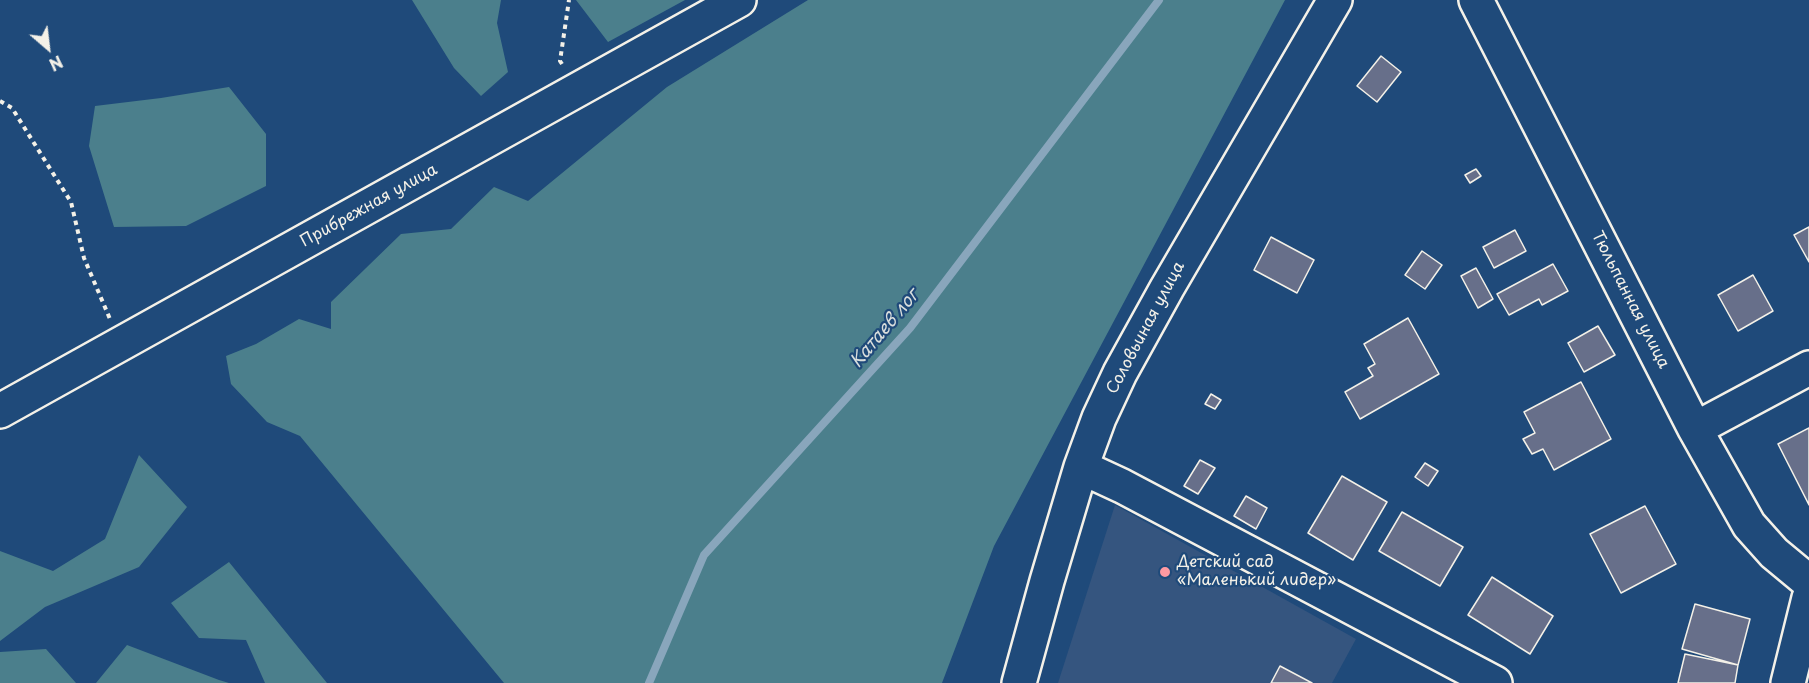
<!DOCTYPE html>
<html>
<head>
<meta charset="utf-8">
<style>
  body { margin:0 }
  #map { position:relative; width:1809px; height:683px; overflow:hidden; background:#1f4a7a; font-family:"Playpen Sans",sans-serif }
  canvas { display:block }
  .north { position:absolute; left:18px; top:18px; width:60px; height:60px; -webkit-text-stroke:4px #1f4a7a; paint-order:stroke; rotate:152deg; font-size:16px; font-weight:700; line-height:24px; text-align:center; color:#f4f1e8 }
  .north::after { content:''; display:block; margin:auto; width:21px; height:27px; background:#f4f1e8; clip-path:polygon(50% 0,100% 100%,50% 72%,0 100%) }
</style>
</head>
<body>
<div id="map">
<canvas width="1809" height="683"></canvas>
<div class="north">N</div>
</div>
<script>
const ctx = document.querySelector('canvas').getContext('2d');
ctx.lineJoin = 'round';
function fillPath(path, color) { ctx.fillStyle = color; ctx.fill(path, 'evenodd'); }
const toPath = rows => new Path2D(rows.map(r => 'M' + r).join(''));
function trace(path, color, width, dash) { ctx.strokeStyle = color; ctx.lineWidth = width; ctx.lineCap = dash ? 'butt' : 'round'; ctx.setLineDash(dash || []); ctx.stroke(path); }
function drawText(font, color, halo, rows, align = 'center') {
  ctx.font = font + ' "Playpen Sans",sans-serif'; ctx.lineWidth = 4.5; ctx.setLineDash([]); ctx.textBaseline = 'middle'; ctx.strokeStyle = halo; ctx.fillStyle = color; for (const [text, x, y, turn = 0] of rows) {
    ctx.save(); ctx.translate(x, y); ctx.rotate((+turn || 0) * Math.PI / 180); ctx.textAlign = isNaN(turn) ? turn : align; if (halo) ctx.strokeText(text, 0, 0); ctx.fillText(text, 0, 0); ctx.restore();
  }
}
fillPath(toPath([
  [1115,505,1356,639,1332,683,1058,683]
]), '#35557f');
fillPath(toPath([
  [412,0,501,0,497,23,508,72,481,96,454,68],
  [576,0,685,0,608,42],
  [808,0,1285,0,994,546,942,683,504,683,300,436,267,422,231,384,226,356,256,344,299,319,331,329,331,302,401,234,451,229,494,187,528,201,667,87],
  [229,87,266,134,266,186,186,226,114,227,89,146,95,106,161,98],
  [139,455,187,507,139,567,45,607,0,641,0,551,53,571,105,539],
  [229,562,327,683,265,683,246,640,199,638,171,603],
  [127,645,219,680,229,683,96,683],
  [46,649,76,683,0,683,0,652]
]), '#4b7f8c');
trace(toPath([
  [649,683,704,555,910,328,1159,0]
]), '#89a6bc', 8);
const building = toPath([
  [1381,56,1401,72,1377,102,1357,86,1381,56],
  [1476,169,1481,176,1470,183,1465,175,1476,169],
  [1809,227,1809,262,1794,235,1809,227],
  [1515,230,1526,251,1494,268,1483,247,1515,230],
  [1271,237,1314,260,1297,293,1254,270,1271,237],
  [1422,251,1442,265,1425,289,1405,275,1422,251],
  [1553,264,1568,291,1542,305,1539,299,1509,315,1497,294,1553,264],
  [1476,268,1493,299,1478,308,1461,276,1476,268],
  [1753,275,1773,311,1738,331,1718,295,1753,275],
  [1408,318,1439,374,1360,419,1345,392,1373,376,1368,368,1375,364,1364,344,1408,318],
  [1598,326,1615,355,1584,372,1568,343,1598,326],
  [1581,382,1611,439,1554,470,1543,449,1532,454,1523,439,1535,433,1524,412,1581,382],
  [1211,394,1221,400,1215,409,1205,404,1211,394],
  [1809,428,1809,505,1778,444,1809,428],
  [1200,460,1215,468,1198,494,1184,486,1200,460],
  [1425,463,1438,471,1428,486,1415,477,1425,463],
  [1342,476,1387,502,1353,560,1308,533,1342,476],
  [1246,496,1267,508,1256,529,1234,516,1246,496],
  [1645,506,1676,564,1621,593,1590,534,1645,506],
  [1402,512,1463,547,1440,586,1379,551,1402,512],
  [1492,577,1553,616,1530,654,1468,615,1492,577],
  [1695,604,1750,619,1738,665,1682,649,1695,604],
  [1685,654,1738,665,1735,683,1678,683,1685,654],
  [1280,666,1312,683,1271,683,1280,666]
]);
fillPath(building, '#676f8a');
trace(building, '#f4f1e8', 1.5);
const minor = toPath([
  [1476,0,1695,429,1749,525,1774,553,1809,582],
  [0,411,739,0],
  [1695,429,1809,368],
  [1081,467,1122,486,1495,683],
  [1019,683,1047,581,1081,467,1099,418,1120,373,1167,288,1335,0],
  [1788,683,1809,598]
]);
trace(minor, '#f4f1e8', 38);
trace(toPath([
  [562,64,560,61,569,0],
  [0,101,12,108,71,202,84,258,110,319]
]), '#f4f1e8', 4, [4.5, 4.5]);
trace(minor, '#1f4a7a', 33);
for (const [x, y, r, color] of [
  [1165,572,6,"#ff9aa2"]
]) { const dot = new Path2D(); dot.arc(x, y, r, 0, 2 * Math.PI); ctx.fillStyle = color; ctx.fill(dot); trace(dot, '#1f4a7a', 2); }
drawText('16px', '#f4f1e8', '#1f4a7a', [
  ["Прибрежная улица",369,206,-29],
  ["Тюльпанная улица",1630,300,63],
  ["Соловьиная улица",1146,328,-62]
]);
drawText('16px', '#f4f1e8', '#1f4a7a', [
  ["Детский сад",1177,563],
  ["«Маленький лидер»",1177,581]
], 'left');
drawText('italic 18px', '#d9dedd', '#1f4a7a', [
  ["Катаев лог",885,329,-50]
]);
</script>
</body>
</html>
